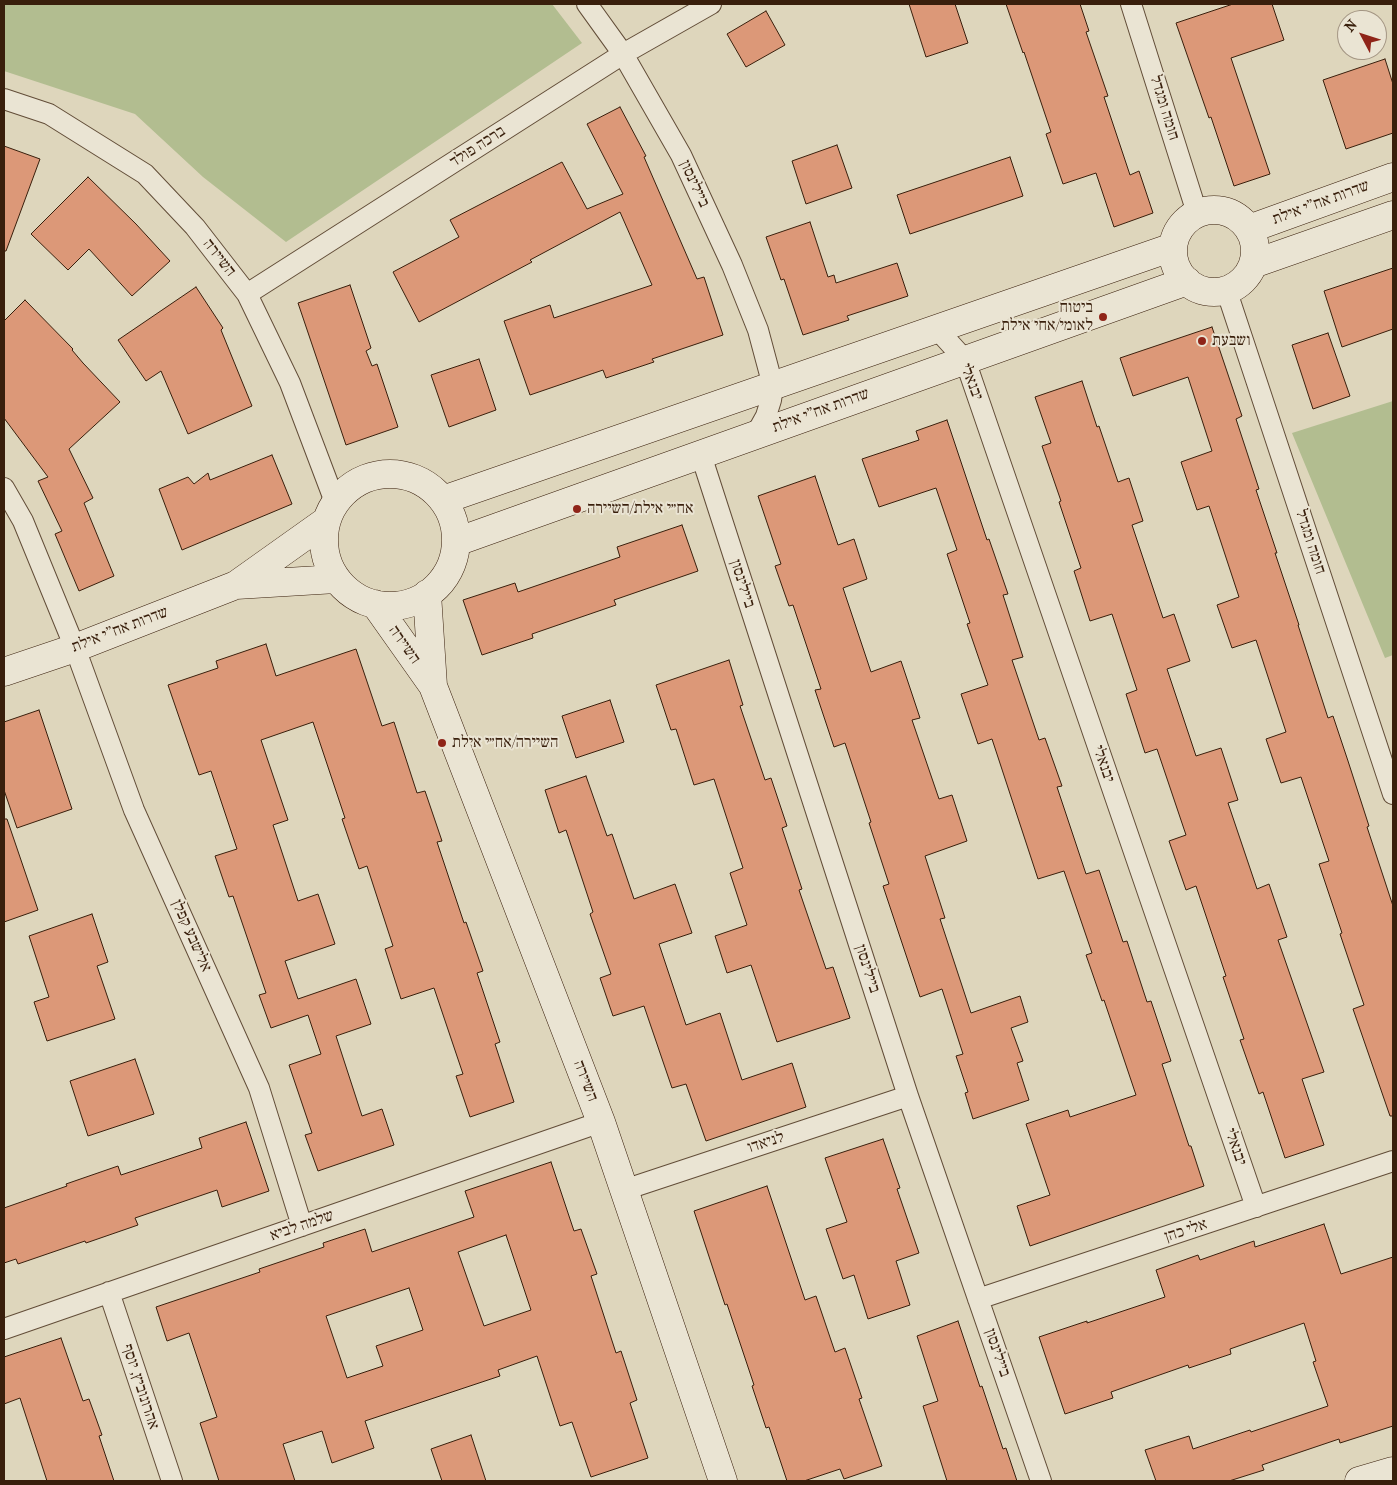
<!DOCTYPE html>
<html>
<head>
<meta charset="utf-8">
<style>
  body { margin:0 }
  #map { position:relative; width:1397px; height:1485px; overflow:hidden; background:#ded6bc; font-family:"IM FELL French Canon",serif }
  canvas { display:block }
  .frame { position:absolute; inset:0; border:5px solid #391f0c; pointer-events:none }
  .north { position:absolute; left:1337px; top:10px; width:50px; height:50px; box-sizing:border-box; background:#eae4d3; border:1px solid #a39583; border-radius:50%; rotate:310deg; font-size:14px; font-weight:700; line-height:20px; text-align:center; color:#391f0c }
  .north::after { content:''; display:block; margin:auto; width:18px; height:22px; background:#8f2418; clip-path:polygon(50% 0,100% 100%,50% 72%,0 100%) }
</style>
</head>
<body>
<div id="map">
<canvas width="1397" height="1485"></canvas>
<div class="frame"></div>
<div class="north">N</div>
</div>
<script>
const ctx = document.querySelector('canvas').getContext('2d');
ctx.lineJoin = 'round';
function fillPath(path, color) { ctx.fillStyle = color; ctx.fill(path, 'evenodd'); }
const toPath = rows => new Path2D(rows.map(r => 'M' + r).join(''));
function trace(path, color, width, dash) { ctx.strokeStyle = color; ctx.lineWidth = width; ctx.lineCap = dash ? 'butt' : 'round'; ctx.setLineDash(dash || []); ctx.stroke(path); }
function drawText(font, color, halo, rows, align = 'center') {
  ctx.font = font + ' "IM FELL French Canon","Frank Ruhl Libre",serif'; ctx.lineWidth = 4; ctx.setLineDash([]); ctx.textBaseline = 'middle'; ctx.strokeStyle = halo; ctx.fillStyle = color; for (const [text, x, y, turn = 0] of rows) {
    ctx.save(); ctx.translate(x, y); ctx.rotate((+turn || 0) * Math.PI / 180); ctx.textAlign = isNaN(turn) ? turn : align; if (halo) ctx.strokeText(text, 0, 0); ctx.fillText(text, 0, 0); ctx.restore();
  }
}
fillPath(toPath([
  [4,4,552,4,582,43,286,242,203,177,135,114,4,71],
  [1393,401,1393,655,1385,658,1292,433]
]), '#b2bd90');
const building = toPath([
  [909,4,955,4,968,43,926,57,909,4],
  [1006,4,1080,4,1089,31,1086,32,1108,96,1104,97,1130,175,1139,171,1153,213,1114,227,1096,173,1063,184,1046,134,1051,132,1024,52,1023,53,1006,4],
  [1233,4,1272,4,1284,40,1231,58,1270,174,1234,186,1211,117,1209,118,1176,23,1233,4],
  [766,11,785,45,746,67,727,34,766,11],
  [1385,59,1393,84,1393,133,1346,149,1323,80,1385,59],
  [620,107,646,156,644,157,697,279,704,277,723,335,652,359,654,362,606,378,603,370,530,395,504,321,550,305,554,318,652,285,620,212,530,260,532,262,419,322,393,272,459,237,450,220,562,162,587,209,623,194,587,124,620,107],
  [837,145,852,188,806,204,792,161,837,145],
  [4,146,40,159,6,251,4,251,4,146],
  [1010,157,1023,196,910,234,897,195,1010,157],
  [88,177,136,224,170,261,132,296,89,249,68,270,31,234,88,177],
  [810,222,828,277,834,275,836,283,897,263,908,296,847,316,849,320,803,335,784,279,781,280,766,237,810,222],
  [1393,268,1393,329,1342,347,1324,291,1393,268],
  [350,285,371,348,366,351,372,366,377,364,398,427,346,445,298,303,350,285],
  [196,287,223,328,221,330,252,406,188,434,161,371,146,381,118,340,196,287],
  [25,300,73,349,72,350,83,363,120,402,69,449,93,498,84,503,114,576,79,591,55,534,62,531,38,481,48,477,4,418,4,321,25,300],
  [1212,327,1242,416,1236,419,1259,489,1256,490,1277,553,1275,553,1299,625,1298,625,1328,718,1333,716,1348,761,1369,826,1367,827,1393,906,1393,1116,1390,1116,1353,1009,1364,1005,1340,934,1342,933,1319,864,1329,861,1301,777,1281,783,1266,739,1286,732,1256,640,1232,648,1217,605,1239,597,1209,506,1197,510,1181,462,1212,451,1188,377,1133,396,1120,358,1212,327],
  [1328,333,1350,396,1313,409,1292,345,1328,333],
  [479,359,496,410,449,427,431,375,479,359],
  [1082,381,1097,427,1099,426,1118,482,1129,478,1143,521,1132,525,1163,618,1174,614,1190,661,1167,669,1196,756,1221,748,1238,800,1228,803,1257,889,1269,884,1287,937,1278,940,1324,1072,1302,1079,1324,1145,1285,1158,1263,1092,1259,1094,1240,1040,1244,1039,1223,977,1226,976,1196,886,1186,890,1169,841,1186,835,1157,749,1145,753,1126,694,1137,690,1112,614,1090,621,1074,571,1081,568,1059,502,1061,501,1042,446,1051,443,1035,397,1082,381],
  [947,420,987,540,989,539,1008,594,1003,595,1023,657,1012,660,1039,740,1045,738,1062,786,1057,787,1086,874,1099,870,1123,942,1127,941,1147,1002,1151,1001,1171,1061,1162,1064,1189,1146,1191,1146,1204,1186,1030,1246,1017,1206,1050,1195,1026,1124,1068,1110,1070,1117,1136,1095,1104,1000,1102,1001,1086,955,1092,953,1064,871,1038,879,992,739,978,744,961,694,988,685,967,624,970,623,947,554,957,550,936,488,879,507,862,459,919,440,916,431,947,420],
  [272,455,292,504,182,550,159,489,188,477,194,484,208,473,210,480,272,455],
  [815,476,838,545,854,539,867,579,843,588,871,672,901,661,920,718,912,720,939,799,952,795,967,841,925,856,945,918,940,919,971,1013,1020,996,1028,1022,1011,1028,1023,1061,1017,1063,1029,1100,973,1119,965,1093,968,1092,956,1056,963,1054,942,989,920,997,883,886,889,884,869,823,871,822,845,743,834,747,815,690,821,689,793,605,789,606,775,566,781,564,758,496,815,476],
  [682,525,698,571,614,600,616,605,532,634,533,638,482,655,463,600,515,583,518,592,620,557,617,547,682,525],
  [266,644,276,676,356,649,382,726,394,722,417,793,425,791,442,841,437,842,464,923,466,922,483,971,477,973,500,1042,495,1044,514,1102,470,1117,456,1076,463,1074,434,988,401,999,385,949,393,946,367,866,359,869,342,819,345,818,313,722,261,740,288,820,273,825,298,901,318,894,335,944,285,961,298,999,356,979,371,1024,336,1036,362,1116,382,1109,394,1145,318,1171,305,1135,312,1133,289,1065,321,1054,308,1015,271,1028,259,995,266,993,233,896,229,897,215,856,237,849,211,771,199,775,168,685,218,668,216,661,266,644],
  [729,660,743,705,740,706,765,780,771,778,787,826,782,828,802,889,799,890,826,969,833,967,850,1018,777,1042,751,965,727,973,715,936,747,925,730,873,743,868,714,779,694,785,676,729,671,730,656,685,729,660],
  [610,700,624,742,576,758,562,716,610,700],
  [39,710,72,809,17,828,4,790,4,722,39,710],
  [586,776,607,836,612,834,634,899,675,884,692,933,659,944,686,1025,720,1013,742,1080,792,1063,806,1107,706,1141,686,1084,672,1088,644,1006,613,1016,600,978,611,974,590,914,593,912,566,830,559,833,545,790,586,776],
  [4,819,7,819,38,910,4,922,4,819],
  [92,914,108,962,97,966,115,1019,47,1041,34,1002,49,997,29,936,92,914],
  [135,1059,154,1114,88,1136,70,1081,135,1059],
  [246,1122,269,1191,222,1207,217,1190,135,1218,138,1225,86,1243,85,1241,18,1264,16,1259,4,1263,4,1208,67,1186,66,1184,118,1166,121,1175,202,1148,199,1138,246,1122],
  [883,1139,900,1188,897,1189,919,1253,896,1261,910,1305,868,1319,854,1275,843,1279,826,1229,847,1222,825,1158,883,1139],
  [551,1162,574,1231,581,1229,597,1274,591,1276,616,1353,621,1351,637,1400,630,1403,648,1458,591,1477,572,1422,560,1426,537,1356,498,1370,500,1376,365,1421,374,1448,332,1463,322,1431,283,1444,295,1481,219,1481,200,1423,217,1417,189,1333,167,1341,156,1307,260,1272,259,1269,324,1247,323,1243,365,1229,372,1252,474,1217,465,1191,551,1162],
  [506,1235,531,1310,484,1326,458,1252,506,1235],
  [409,1288,423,1330,376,1346,383,1366,347,1378,326,1316,409,1288],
  [767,1186,805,1300,816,1296,835,1352,845,1348,862,1398,859,1399,882,1466,844,1479,840,1469,804,1481,787,1481,769,1427,766,1428,752,1386,754,1385,727,1304,725,1305,694,1211,767,1186],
  [1324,1224,1341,1274,1393,1257,1393,1426,1340,1443,1339,1439,1262,1465,1264,1470,1229,1481,1156,1481,1145,1450,1189,1436,1193,1449,1250,1430,1251,1432,1328,1406,1313,1362,1316,1361,1304,1323,1230,1349,1231,1354,1189,1368,1188,1365,1111,1392,1113,1398,1065,1414,1039,1337,1087,1321,1087,1323,1165,1297,1156,1270,1198,1255,1200,1260,1254,1241,1255,1247,1324,1224],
  [958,1321,980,1387,982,1386,1003,1449,1006,1448,1017,1481,947,1481,923,1406,938,1401,917,1336,958,1321],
  [61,1338,83,1401,89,1399,102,1435,99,1436,114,1481,47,1481,20,1398,4,1404,4,1357,61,1338],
  [471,1435,486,1481,442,1481,431,1449,471,1435]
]);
fillPath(building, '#dc9878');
trace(building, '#391f0c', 1);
const street = toPath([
  [587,4,623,54,681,155,732,265,758,330,773,386,771,400,766,416,756,434],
  [1131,4,1197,213],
  [4,99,49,114,145,174,195,227,247,294,290,383,335,502],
  [1226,289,1393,794],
  [247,294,623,54,711,4],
  [937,329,965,360,1256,1207],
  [701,455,908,1096,1041,1481],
  [4,488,23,521,75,648,134,810,259,1088,302,1226],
  [624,1190,908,1096],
  [109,1292,172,1481],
  [978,1299,1393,1161],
  [4,1329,601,1122]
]);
const secondary = toPath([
  '1173 251a41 41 0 1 1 82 0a41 41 0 1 1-82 0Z',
  [1249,229,1393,177],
  [1253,264,1393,215],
  '324 540a66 66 0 1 1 132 0a66 66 0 1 1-132 0Z',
  [443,500,1173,247],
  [456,542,1187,281],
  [236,585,336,579],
  [427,594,433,686],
  [375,604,433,686,601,1122,723,1481],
  [4,672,75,648,236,585,326,521],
  [1359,1481,1393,1471]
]);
trace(street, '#624d38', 22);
trace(secondary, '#391f0c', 29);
trace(street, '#eae4d3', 20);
trace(secondary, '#eae4d3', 28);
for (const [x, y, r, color] of [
  [1103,317,5,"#8f2418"],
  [1202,341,5,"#8f2418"],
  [577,509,5,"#8f2418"],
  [442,743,5,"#8f2418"]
]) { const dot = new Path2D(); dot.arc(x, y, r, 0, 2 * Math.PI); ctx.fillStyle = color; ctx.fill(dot); trace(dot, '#eae4d3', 2); }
drawText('16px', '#391f0c', '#eae4d3', [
  ["חומה ומגדל",1164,108,73],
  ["ברכה פולד",478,147,-33],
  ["ביילינסון",694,184,65],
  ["שדרות אח\"י אילת",1321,203,-20],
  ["השיירה",219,258,52],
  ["יבנאלי",971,382,69],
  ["שדרות אח\"י אילת",821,411,-20],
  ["חומה ומגדל",1310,542,72],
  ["ביילינסון",742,584,72],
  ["שדרות אח\"י אילת",120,630,-21],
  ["השיירה",404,645,55],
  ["יבנאלי",1103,764,71],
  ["אלישבע קפלן",191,936,66],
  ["ביילינסון",867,969,72],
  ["השיירה",585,1081,69],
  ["לניאדו",766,1143,-18],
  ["יבנאלי",1235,1147,71],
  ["שלמה לביא",302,1226,-19],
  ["אלי כהן",1186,1231,-18],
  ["ביילינסון",997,1353,71],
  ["אהרונוביץ, יוסף",140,1387,72]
]);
drawText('16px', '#391f0c', '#eae4d3', [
  ["ביטוח",1093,308,"right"],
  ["לאומי/אחי אילת",1093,326,"right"],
  ["ושבעת",1212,341],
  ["אח״י אילת/השיירה",587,509],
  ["השיירה/אח״י אילת",452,743]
], 'left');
</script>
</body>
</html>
